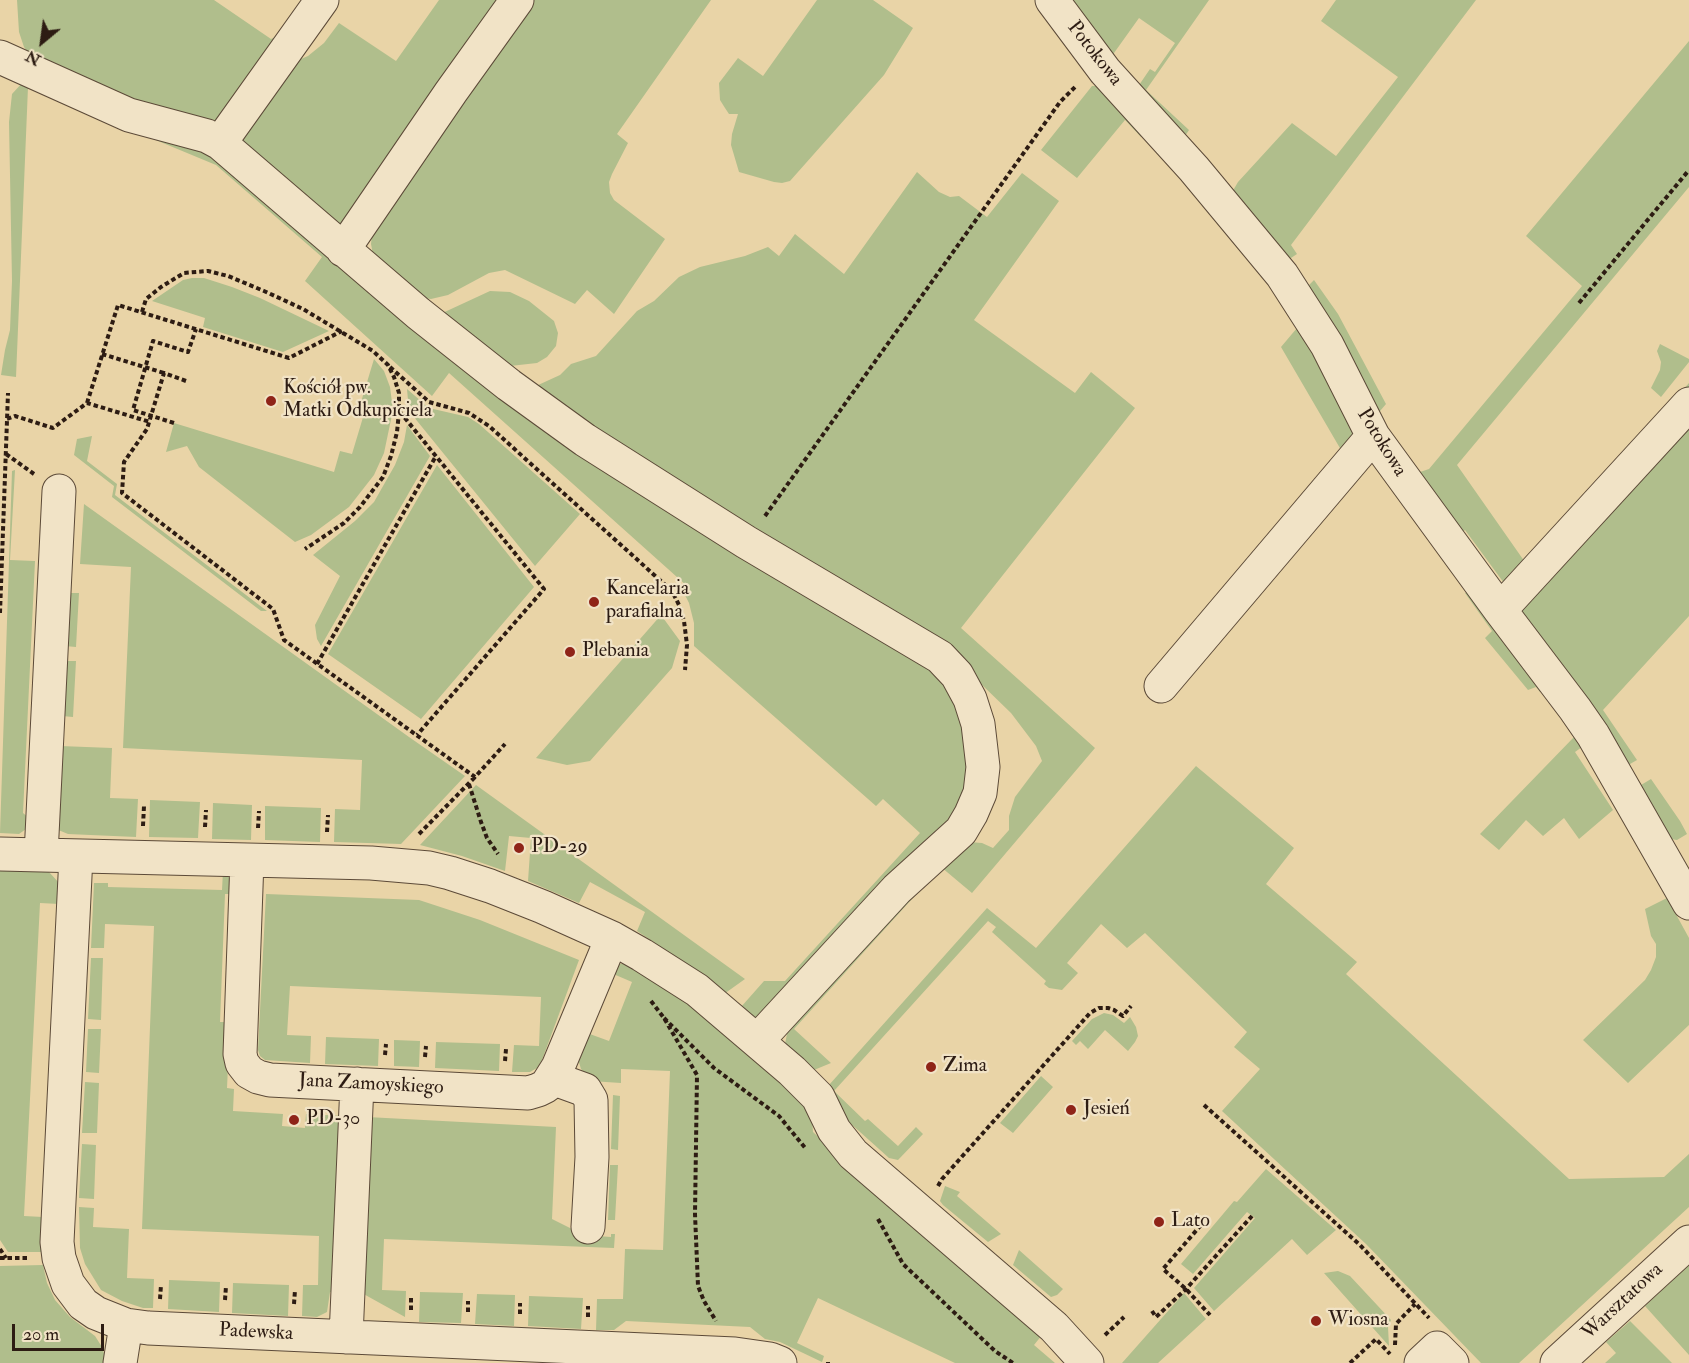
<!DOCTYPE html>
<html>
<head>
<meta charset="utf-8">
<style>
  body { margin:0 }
  #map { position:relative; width:1689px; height:1363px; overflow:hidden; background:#e9d4a7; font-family:"IM FELL Double Pica",serif }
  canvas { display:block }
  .north { position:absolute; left:12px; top:12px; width:60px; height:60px; -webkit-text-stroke:4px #f1e3c6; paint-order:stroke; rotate:209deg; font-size:16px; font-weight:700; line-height:24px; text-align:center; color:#2d1c13 }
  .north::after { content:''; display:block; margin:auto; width:21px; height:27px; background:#2d1c13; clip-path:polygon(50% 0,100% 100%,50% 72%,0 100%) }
  .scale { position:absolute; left:12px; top:1324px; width:92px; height:27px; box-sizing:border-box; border:3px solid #2d1c13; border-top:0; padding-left:8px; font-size:18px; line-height:21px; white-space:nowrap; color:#2d1c13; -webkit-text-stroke:4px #f1e3c6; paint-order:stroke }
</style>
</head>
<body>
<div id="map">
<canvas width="1689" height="1363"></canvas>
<div class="north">N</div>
<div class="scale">20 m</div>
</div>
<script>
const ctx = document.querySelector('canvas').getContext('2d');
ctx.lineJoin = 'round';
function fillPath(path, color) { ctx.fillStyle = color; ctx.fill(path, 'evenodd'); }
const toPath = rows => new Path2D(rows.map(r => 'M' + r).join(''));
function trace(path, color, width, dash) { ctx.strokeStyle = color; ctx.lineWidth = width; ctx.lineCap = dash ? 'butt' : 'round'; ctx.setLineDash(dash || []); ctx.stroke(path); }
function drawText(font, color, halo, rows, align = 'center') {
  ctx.font = font + ' "IM FELL Double Pica",serif'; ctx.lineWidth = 4.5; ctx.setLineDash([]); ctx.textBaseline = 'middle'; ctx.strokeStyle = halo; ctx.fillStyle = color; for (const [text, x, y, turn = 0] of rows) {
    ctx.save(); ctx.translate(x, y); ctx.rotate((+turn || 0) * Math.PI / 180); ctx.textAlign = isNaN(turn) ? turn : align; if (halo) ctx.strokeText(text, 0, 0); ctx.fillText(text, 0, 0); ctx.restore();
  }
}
fillPath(toPath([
  [17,0,214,0,271,39,295,27,236,108,213,123,131,110,31,57,24,47,19,32],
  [439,0,507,0,343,235,243,155,241,126,294,62,308,56,324,43,339,23,396,61],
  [526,0,711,0,617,134,628,143,612,174,609,182,610,193,614,200,665,239,614,314,587,290,575,304,505,270,489,273,448,295,431,299,415,297,374,260,371,244,373,225],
  [817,0,873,0,913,28,884,75,790,181,782,183,774,182,739,172,731,145,732,134,738,114,729,114,725,108,720,100,719,83,738,58,763,76],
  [1066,0,1209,0,1146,90,1189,130,1185,136,1135,91,1150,69,1155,72,1175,43,1139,18,1114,53,1112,62],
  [1336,0,1476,0,1291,245,1297,254,1285,262,1231,194,1238,182,1292,123,1336,156,1398,77,1321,21],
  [1689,41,1689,187,1457,465,1527,565,1565,523,1565,515,1579,500,1584,501,1689,383,1689,396,1529,570,1521,577,1504,583,1465,530,1457,537,1404,464,1407,460,1417,473,1429,469,1582,286,1526,236],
  [23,82,194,145,224,162,330,251,940,668,960,708,970,758,963,795,944,829,757,1027,741,1007,764,981,785,981,920,833,883,799,876,806,694,646,694,623,689,603,683,591,687,586,449,373,432,396,305,281,322,257,216,165,28,87,16,377,1,375,5,350,10,330,12,281,9,122,12,94],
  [1092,86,1097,86,1141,132,1141,137,1125,120,1077,178,1041,150],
  [917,172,939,192,950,197,959,196,987,217,1022,173,1059,201,974,320,1075,393,1091,372,1135,408,961,628,1095,748,972,893,941,867,794,1029,831,1063,814,1070,785,1044,788,1029,863,935,969,842,982,843,993,848,1009,830,1009,816,1015,797,1042,761,1036,746,1011,713,946,650,637,465,536,386,560,375,571,364,596,356,637,311,654,301,679,277,700,267,745,256,768,247,779,256,795,234,844,274],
  [192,278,204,278,232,287,260,298,329,331,283,352,203,327,205,318,152,301,183,280],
  [1314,280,1338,314,1386,404,1375,417,1308,286],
  [490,291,510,292,529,301,554,321,558,333,556,346,547,357,537,363,510,366,436,316],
  [1297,328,1361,434,1344,455,1281,347],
  [1660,344,1689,359,1689,362,1661,397,1651,388,1660,370,1661,362,1657,351],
  [374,359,384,371,390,387,393,410,384,453,374,475,349,507,311,535,295,542,199,467,187,446,166,452,174,423,334,472,340,451,352,454,364,414,358,412],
  [407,389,429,408,468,417,479,424,580,514,535,566,409,411],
  [1689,416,1689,616,1603,710,1637,760,1623,768,1514,616],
  [407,425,430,456,321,646,317,639,315,625,340,576,313,555,355,521,374,502,395,465,404,442],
  [92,436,87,461,117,484,115,495,267,611,261,611,112,497,114,486,74,455,77,439],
  [437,465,534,587,421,719,328,654],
  [15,470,10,560,35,561,23,813,29,818,26,829,19,834,0,833,12,471],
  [84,504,409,737,465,776,401,844,334,842,335,809,360,810,362,760,123,748,131,567,80,564],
  [1469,591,1545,688,1540,692,1536,687,1528,690,1485,638,1492,631,1465,593],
  [68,593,79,593,76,647,65,646],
  [661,615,680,641,672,668,590,761,567,765,536,758],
  [65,661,76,661,73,717,62,716],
  [1558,705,1586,744,1575,752,1613,810,1579,839,1564,818,1543,836,1526,820,1499,850,1480,834,1575,736,1553,708],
  [60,746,112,748,110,798,138,799,136,837,68,834,56,829],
  [1196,766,1294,848,1266,884,1357,962,1346,974,1569,1179,1664,1177,1689,1154,1689,1207,1519,1363,1481,1363,1366,1244,1222,1111,1260,1069,1234,1047,1247,1032,1145,933,1127,948,1101,924,1067,963,1078,973,1062,990,1049,988,1044,984,1046,981,992,932,996,927,988,921,834,1091,865,1121,868,1119,898,1146,916,1127,923,1134,898,1160,889,1158,850,1123,829,1085,987,908,1036,948],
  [1651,779,1680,821,1687,834,1677,840,1670,839,1641,785],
  [476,785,745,979,724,994,652,948,655,943,637,931,645,912,590,882,579,903,528,881,531,838,509,836,505,871,462,856,420,845],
  [150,800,200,802,198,838,149,837],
  [213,803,252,805,251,840,212,839],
  [265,806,321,808,320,842,265,840],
  [0,868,49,872,60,884,59,904,40,903,24,1216,43,1217,42,1252,8,1252,0,1240],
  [223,871,228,874,233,880,234,894,225,894,220,1022,230,1022,227,1088,234,1089,233,1111,283,1114,282,1126,305,1128,306,1114,345,1116,337,1292,330,1292,327,1312,317,1317,302,1316,303,1285,318,1285,319,1236,142,1229,154,926,105,924,104,948,91,948,94,883,108,883,108,887,222,890],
  [266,894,419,900,480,920,579,960,542,1060,537,1068,530,1072,512,1072,514,1045,539,1046,541,997,290,986,287,1035,311,1036,310,1063,265,1060,260,1056,258,1050],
  [1667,898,1689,938,1689,1025,1628,1083,1583,1040,1645,980,1651,970,1656,957,1656,944,1651,936,1645,909],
  [91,958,103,958,101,1020,88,1019],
  [626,963,652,974,811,1105,813,1132,887,1200,1042,1335,1034,1345,1055,1363,955,1363,818,1298,797,1343,824,1356,822,1362,780,1342,765,1339,750,1327,626,1321,614,1330,596,1330,597,1299,623,1299,625,1249,663,1250,670,1071,621,1069,621,1083,591,1081,581,1069,578,1059,587,1033,609,1041,632,982,611,973,620,964],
  [1104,1013,1113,1015,1124,1023,1130,1017,1136,1027,1138,1036,1135,1042,1128,1051,1105,1030,1088,1049,1080,1041,1076,1045,1072,1041,1092,1019],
  [88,1029,101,1029,99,1073,86,1072],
  [326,1037,379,1039,378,1066,325,1064],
  [394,1040,420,1041,419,1067,394,1066],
  [436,1042,500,1044,499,1071,435,1068],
  [1041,1076,1053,1087,1013,1133,1000,1123],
  [85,1082,99,1083,97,1133,82,1133],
  [613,1095,620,1096,618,1150,611,1149],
  [367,1117,556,1127,552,1219,584,1235,611,1237,611,1234,615,1234,614,1248,384,1239,382,1290,406,1291,405,1317,360,1292],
  [82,1144,96,1145,94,1199,79,1198],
  [610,1165,618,1165,615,1220,608,1220],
  [1266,1169,1336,1230,1307,1255,1292,1239,1214,1311,1194,1288,1255,1218,1247,1212,1193,1274,1181,1264,1234,1201,1237,1202],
  [945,1186,960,1192,957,1196,1001,1234,988,1242,943,1205,940,1201],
  [79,1207,94,1208,93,1227,129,1229,127,1278,154,1279,153,1308,143,1308,122,1301,101,1290,85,1264,80,1248],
  [1019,1250,1063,1289,1057,1295,1051,1297,1013,1265],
  [43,1265,47,1283,55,1300,70,1317,95,1336,102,1347,107,1363,0,1363,0,1266],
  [1689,1265,1689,1355,1645,1306],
  [1338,1271,1350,1276,1391,1320,1388,1327,1389,1346,1324,1273],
  [169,1280,220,1282,219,1312,168,1309],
  [233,1283,289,1285,288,1316,232,1313],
  [420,1292,463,1293,461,1323,419,1322],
  [1184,1293,1206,1319,1158,1363,1122,1363],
  [477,1294,515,1295,514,1326,475,1324],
  [529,1296,583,1298,581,1329,528,1326],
  [1630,1321,1672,1363,1605,1363,1616,1353,1606,1342]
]), '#b0be8c');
const minor = toPath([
  [1052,0,1105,71,1194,169,1282,275,1327,345,1373,436,1500,610,1575,709,1593,735,1689,903],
  [0,57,129,115,207,136,220,143,418,313,509,385,585,440,746,542,940,657,957,675,970,699,978,724,983,767,980,793,971,814,961,831,897,889,757,1041],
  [220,143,322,0],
  [343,250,451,92,517,0],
  [1500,610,1689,404],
  [1161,686,1373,436],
  [0,854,371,863,429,868,450,873,490,886,543,907,612,938,642,955,697,990,792,1071,818,1097,834,1130,853,1154,1054,1327,1087,1363],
  [41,855,59,491],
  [76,856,57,1242,59,1258,68,1284,83,1304,96,1313,126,1325,148,1328,735,1354,770,1359,780,1363],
  [247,860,240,1054,242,1063,249,1072,258,1077,270,1080,528,1093,538,1090,546,1086,558,1067,612,938],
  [552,1078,585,1090,591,1100,592,1157,588,1227],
  [346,1337,357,1084],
  [120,1363,126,1325],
  [1421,1363,1437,1348,1452,1363],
  [1557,1363,1689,1242]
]);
trace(minor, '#5c4a38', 35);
trace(toPath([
  [1579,303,1689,170],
  [142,312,146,299,161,287,184,273,208,271,228,276,264,291,303,309,373,351,388,365,394,377,399,393,399,412,397,432,391,456,383,477,360,507,344,523,305,549],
  [102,354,164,373],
  [390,367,429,402,469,413,489,426,672,591,680,607,684,621,687,645,685,670],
  [186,381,164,373,147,429,124,462,122,493,273,609,284,640,475,777,505,744],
  [87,403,118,305,289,358,342,331],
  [400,412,544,589,417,735],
  [7,419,15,416,53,428,87,403,150,422],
  [174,423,133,410,153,341,188,352,196,329],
  [6,454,34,474],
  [765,516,1060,102,1077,85],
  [0,613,8,393],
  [317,664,436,456],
  [469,784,481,822,487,838,498,854],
  [143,826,144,806],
  [205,827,206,810],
  [258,828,259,811],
  [327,832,328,815],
  [419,834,475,777],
  [651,1001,664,1018,697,1075,695,1214,698,1286,704,1301,716,1321],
  [664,1018,714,1068,779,1116,806,1149],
  [385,1055,386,1044],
  [425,1057,426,1046],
  [505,1061,506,1049],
  [1204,1105,1360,1245,1429,1318],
  [938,1186,942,1179,1090,1013,1099,1008,1108,1008,1114,1010,1123,1016,1131,1006],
  [878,1219,903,1264,995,1351,1013,1363],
  [1201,1225,1163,1269,1186,1289,1210,1315],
  [0,1249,6,1258],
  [0,1258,29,1258],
  [160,1299,161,1285],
  [225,1300,226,1286],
  [294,1304,295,1290],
  [411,1310,411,1298],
  [1152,1311,1156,1317,1186,1289,1252,1216],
  [468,1312,468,1301],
  [520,1314,520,1303],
  [588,1317,588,1306],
  [1105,1335,1124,1317],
  [1395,1345,1396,1324,1415,1304],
  [828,1363,828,1362],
  [1350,1363,1376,1339,1390,1354]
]), '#2d1c13', 4, [4.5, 3]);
trace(minor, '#f1e3c6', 33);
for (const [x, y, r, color] of [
  [271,401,6,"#8f2418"],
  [594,602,6,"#8f2418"],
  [570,652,6,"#8f2418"],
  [519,848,6,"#8f2418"],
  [931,1067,6,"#8f2418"],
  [1071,1110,6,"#8f2418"],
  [294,1120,6,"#8f2418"],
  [1159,1222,6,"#8f2418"],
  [1316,1321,6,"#8f2418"]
]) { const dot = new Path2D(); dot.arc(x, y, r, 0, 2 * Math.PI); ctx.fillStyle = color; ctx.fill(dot); trace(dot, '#f1e3c6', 2); }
drawText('20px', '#2d1c13', '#f1e3c6', [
  ["Potokowa",1094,54,52],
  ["Potokowa",1381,443,58],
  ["Jana Zamoyskiego",371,1085,3],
  ["Warsztatowa",1623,1302,-43],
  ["Padewska",256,1333,3]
]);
drawText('20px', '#2d1c13', '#f1e3c6', [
  ["Kościół pw.",283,389],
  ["Matki Odkupiciela",283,412],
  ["Kancelaria",606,590],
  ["parafialna",606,613],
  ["Plebania",582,652],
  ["PD-29",531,848],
  ["Zima",943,1067],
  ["Jesień",1083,1110],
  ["PD-30",306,1120],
  ["Lato",1171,1222],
  ["Wiosna",1328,1321]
], 'left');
</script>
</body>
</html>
